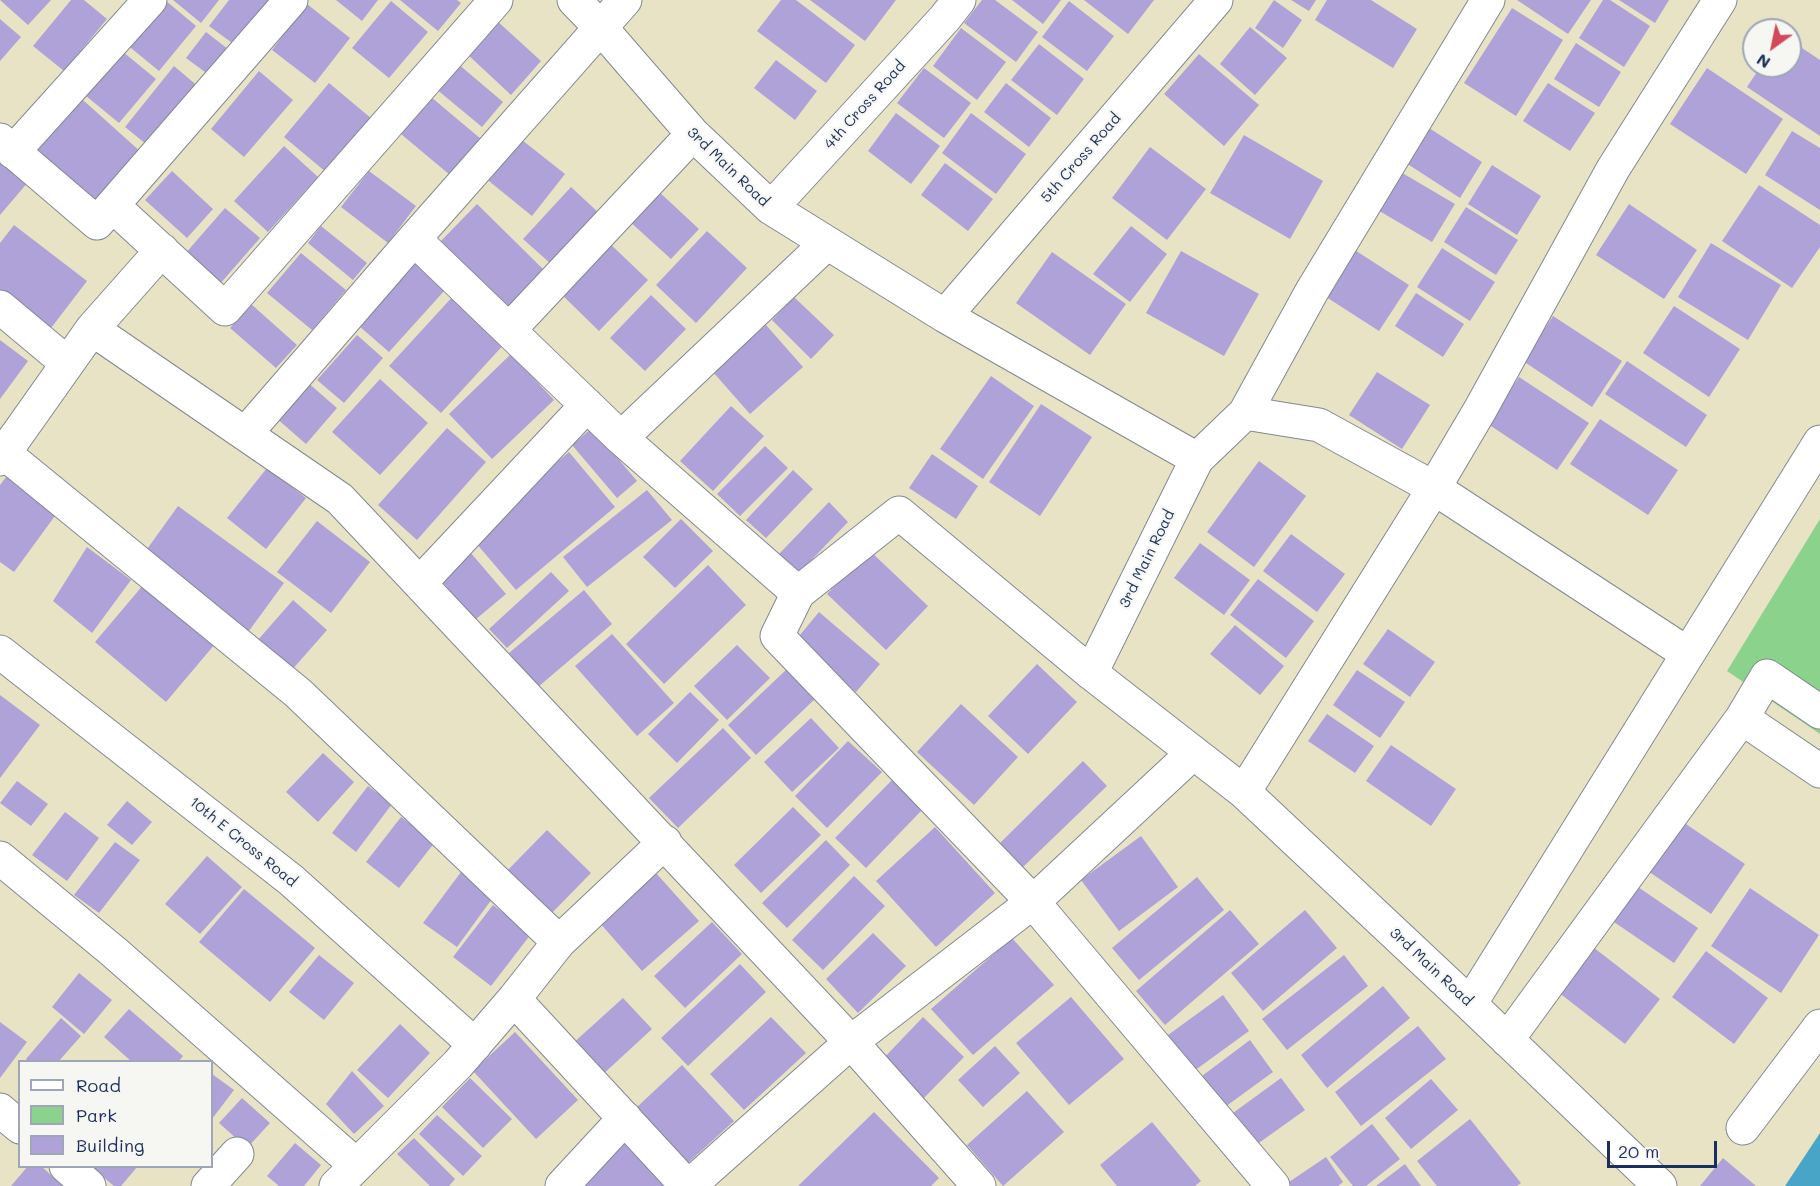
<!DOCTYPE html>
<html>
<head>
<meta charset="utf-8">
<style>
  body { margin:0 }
  #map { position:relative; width:1820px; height:1186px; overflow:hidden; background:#e9e3c5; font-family:Mali,sans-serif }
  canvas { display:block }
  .legend { position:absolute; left:18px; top:1060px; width:195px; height:108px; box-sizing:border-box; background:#f6f6f2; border:2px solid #9ea6b7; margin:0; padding:8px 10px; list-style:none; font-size:18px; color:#1b2f5e }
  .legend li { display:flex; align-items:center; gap:12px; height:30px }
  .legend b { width:30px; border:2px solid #9ea6b7 }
  .north { position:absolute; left:1742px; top:18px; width:60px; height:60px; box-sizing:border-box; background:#f6f6f2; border:2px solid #9ea6b7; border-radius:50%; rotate:213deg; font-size:16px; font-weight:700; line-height:24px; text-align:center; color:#1b2f5e }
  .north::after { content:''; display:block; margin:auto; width:21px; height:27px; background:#d1495b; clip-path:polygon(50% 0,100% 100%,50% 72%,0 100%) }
  .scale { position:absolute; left:1607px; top:1141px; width:110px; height:27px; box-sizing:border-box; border:3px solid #1b2f5e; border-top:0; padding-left:8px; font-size:18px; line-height:21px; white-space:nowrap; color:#1b2f5e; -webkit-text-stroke:4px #f6f6f2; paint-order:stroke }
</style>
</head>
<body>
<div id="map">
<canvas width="1820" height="1186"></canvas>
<ul class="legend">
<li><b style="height:8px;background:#fff"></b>Road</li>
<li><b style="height:16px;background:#8bd28d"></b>Park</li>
<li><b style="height:16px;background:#aea2d8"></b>Building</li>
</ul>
<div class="north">N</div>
<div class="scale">20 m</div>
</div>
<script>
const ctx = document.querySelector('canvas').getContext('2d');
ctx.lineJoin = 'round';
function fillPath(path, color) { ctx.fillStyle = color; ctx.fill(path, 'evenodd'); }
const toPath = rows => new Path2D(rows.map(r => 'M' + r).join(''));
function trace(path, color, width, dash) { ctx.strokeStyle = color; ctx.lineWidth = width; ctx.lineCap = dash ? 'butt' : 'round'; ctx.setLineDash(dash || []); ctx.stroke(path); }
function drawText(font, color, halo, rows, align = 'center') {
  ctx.font = font + ' Mali,sans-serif'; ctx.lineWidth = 4.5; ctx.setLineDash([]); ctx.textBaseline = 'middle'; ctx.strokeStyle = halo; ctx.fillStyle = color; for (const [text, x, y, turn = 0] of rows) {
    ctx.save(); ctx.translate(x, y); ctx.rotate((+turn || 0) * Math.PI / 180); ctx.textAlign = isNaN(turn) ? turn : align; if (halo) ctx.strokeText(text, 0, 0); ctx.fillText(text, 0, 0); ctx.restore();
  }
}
fillPath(toPath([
  [1820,519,1820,734,1727,671]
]), '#8bd28d');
fillPath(toPath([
  [1820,1133,1820,1186,1785,1186]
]), '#49a5c8');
fillPath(toPath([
  [0,0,51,0,28,25],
  [71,0,84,0,107,19,64,71,33,46],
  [165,0,196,26,159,71,120,39],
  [173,0,219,0,201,23],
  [229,0,270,0,235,45,209,26],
  [336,0,378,0,362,21],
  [400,0,457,0,461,3,438,31],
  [781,0,796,0,855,45,826,83,757,31],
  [810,0,896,0,865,41],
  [982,0,995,0,1038,32,1016,62,964,23],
  [1012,0,1061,0,1043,24],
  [1084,0,1154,0,1128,34],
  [1274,0,1302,20,1283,48,1255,28],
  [1291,0,1316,0,1309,11],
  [1327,0,1371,0,1417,29,1393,68,1315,20],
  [1517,0,1591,0,1568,34],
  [1603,0,1610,0,1650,26,1624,67,1579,38],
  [1619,0,1669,0,1655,23],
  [391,1,428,32,389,78,352,48],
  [1069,1,1114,36,1087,71,1042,37],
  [307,4,350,38,315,83,272,50],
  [1512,8,1563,40,1516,116,1464,83],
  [0,19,21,37,0,61],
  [495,19,541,61,511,95,465,52],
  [1250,27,1287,58,1255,95,1220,64],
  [961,28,1006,62,977,100,933,66],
  [206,32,228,49,209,75,186,58],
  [1790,40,1820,60,1820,136,1747,87,1761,66,1790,66],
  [1576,43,1621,72,1599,107,1554,79],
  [1039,44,1084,79,1057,115,1011,80],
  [117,47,156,79,119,123,80,91],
  [1199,54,1259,105,1224,146,1164,94],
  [776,60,817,91,795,120,754,88],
  [457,63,503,102,482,127,435,88],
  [174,66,200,88,151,148,125,127],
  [924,68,971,103,944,138,897,103],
  [1707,68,1783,119,1746,174,1670,124],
  [259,71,293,100,244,157,211,129],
  [329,83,372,119,326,172,284,137],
  [1006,83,1051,118,1029,147,984,112],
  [1548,83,1595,113,1570,151,1523,121],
  [425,92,481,139,450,175,395,129],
  [83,100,142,153,95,206,35,153],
  [896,113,940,146,911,184,868,151],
  [971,113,1026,154,996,194,942,153],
  [1429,128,1482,162,1460,198,1406,163],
  [1792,131,1820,148,1820,210,1765,175],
  [1244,135,1323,181,1290,239,1210,193],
  [517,136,565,174,532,216,484,177],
  [284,146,318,177,268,232,234,201],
  [1150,147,1206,189,1167,240,1112,198],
  [0,156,29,181,0,215],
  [945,163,993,199,968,231,921,195],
  [1492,165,1541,196,1517,235,1468,204],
  [172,171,213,209,187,238,145,200],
  [369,171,416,206,388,243,341,207],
  [1399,171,1455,204,1432,242,1376,209],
  [1759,185,1820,225,1820,247,1792,288,1722,241],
  [571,187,599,213,551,264,523,239],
  [656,189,699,229,671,259,628,220],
  [477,204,546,272,507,312,438,244],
  [1629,204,1697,250,1664,299,1596,255],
  [1466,207,1518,240,1496,275,1444,242],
  [225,208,260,238,219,285,184,255],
  [14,225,87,281,48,332,0,295,0,243],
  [321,226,367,263,353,280,308,243],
  [1131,226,1167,254,1130,302,1093,274],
  [707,231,747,268,696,323,656,285],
  [606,240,648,280,599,331,557,290],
  [1711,243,1781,285,1748,340,1678,297],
  [1350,247,1409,285,1379,331,1320,293],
  [1442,248,1495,282,1470,321,1417,287],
  [1181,251,1259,294,1224,356,1146,313],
  [1052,252,1126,304,1090,355,1016,303],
  [301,253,346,290,312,330,267,293],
  [415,263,445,290,389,352,359,326],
  [1416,293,1464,324,1443,357,1395,326],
  [455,294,507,341,441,413,389,366],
  [651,295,686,329,645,371,610,338],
  [794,297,834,335,811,359,772,320],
  [251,304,297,345,276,368,230,328],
  [1674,306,1740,349,1709,397,1643,353],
  [1553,316,1622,361,1592,407,1523,361],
  [766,325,803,367,750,414,713,372],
  [357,335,383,358,344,403,317,380],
  [0,340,28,361,0,399],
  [511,354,554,400,492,459,449,414],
  [1627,361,1707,415,1686,447,1605,394],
  [1377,372,1430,405,1402,449,1349,415],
  [991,376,1034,406,983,479,940,449],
  [1519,377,1589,423,1557,470,1488,424],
  [380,379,428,423,380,475,332,432],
  [306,381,337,408,306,444,275,417],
  [1041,404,1092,437,1040,516,989,482],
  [731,406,764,436,713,491,680,461],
  [1600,419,1678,470,1648,515,1570,464],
  [447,428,486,462,417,540,378,505],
  [592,428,637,481,617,498,572,445],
  [765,446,788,468,740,516,717,494],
  [569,452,615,507,516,590,470,536],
  [932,454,978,486,956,519,909,488],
  [1259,461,1306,496,1254,567,1207,532],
  [267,468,306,498,266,549,227,518],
  [793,470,813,489,766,538,746,520],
  [9,473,60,509,14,572,0,562,0,485],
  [647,490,672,520,587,587,563,557],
  [829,502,848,522,799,573,779,554],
  [178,506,284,583,246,635,140,559],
  [681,519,713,551,675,588,643,557],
  [317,521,370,562,331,613,277,572],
  [1291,534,1345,574,1317,612,1263,571],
  [1200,543,1250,580,1224,615,1174,578],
  [87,547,131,580,92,633,53,601],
  [869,550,928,606,886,650,827,594],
  [470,552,506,594,475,620,440,579],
  [708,565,746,605,664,684,626,644],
  [551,572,569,591,507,648,489,629],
  [1258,579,1314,621,1286,658,1230,615],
  [144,584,215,644,166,702,95,642],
  [584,590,612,624,538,687,509,653],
  [293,600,327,630,291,671,257,641],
  [819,612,880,664,856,692,795,641],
  [1235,625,1284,666,1260,695,1210,654],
  [1388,629,1435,662,1410,697,1363,664],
  [612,634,674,703,637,736,575,666],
  [737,645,770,678,727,720,694,686],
  [1037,664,1077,702,1028,754,988,716],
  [788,668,816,698,756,755,728,725],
  [1357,670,1405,702,1380,738,1333,705],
  [690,692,719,720,677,763,648,734],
  [0,695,40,725,0,778],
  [961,704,1018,757,974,805,917,752],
  [1327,714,1374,746,1355,773,1308,741],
  [811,718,839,748,792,792,764,762],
  [723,728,751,758,678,828,649,798],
  [848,741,882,772,827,828,795,796],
  [1391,745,1456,789,1431,826,1366,781],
  [323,753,354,782,318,822,286,792],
  [1083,761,1107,786,1023,867,999,844],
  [892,780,922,810,866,868,835,838],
  [17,781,48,804,31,826,0,803],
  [368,786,392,804,356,852,332,833],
  [127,801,152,822,132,845,107,825],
  [793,807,821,835,761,893,734,865],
  [65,812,99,838,67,881,32,855],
  [401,817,435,842,399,888,366,862],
  [1677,818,1745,864,1711,914,1642,867],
  [935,827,995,893,936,947,876,881],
  [547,830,591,873,547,918,503,875],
  [1141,836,1178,887,1119,931,1081,880],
  [826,840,850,865,787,928,762,903],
  [115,842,140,860,99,913,74,895],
  [207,856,242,887,200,934,165,904],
  [464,868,497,892,457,947,423,923],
  [656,873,699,921,642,971,599,922],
  [854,876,885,906,823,970,792,940],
  [1197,877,1224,910,1139,980,1112,948],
  [1638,887,1698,928,1674,963,1614,922],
  [1750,888,1819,935,1781,993,1711,946],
  [244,889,315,948,270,1002,199,942],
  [493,905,531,934,491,986,453,957],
  [1230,910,1259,944,1165,1025,1136,991],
  [1305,910,1337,948,1263,1011,1231,973],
  [712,922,742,954,685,1008,654,976],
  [873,933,906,966,858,1013,826,979],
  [1012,938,1054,985,973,1055,931,1009],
  [1593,947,1660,999,1625,1044,1558,992],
  [1706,951,1768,998,1734,1044,1672,997],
  [319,955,354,983,324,1020,289,992],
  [1344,955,1368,986,1287,1050,1262,1019],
  [740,964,766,992,688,1066,661,1038],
  [79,973,112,1000,84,1034,52,1007],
  [1383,986,1410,1018,1327,1088,1301,1055],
  [1223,995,1249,1031,1194,1071,1168,1035],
  [1071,997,1124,1059,1069,1105,1016,1043],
  [623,998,652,1029,600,1077,571,1045],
  [129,1009,183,1056,178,1062,132,1062,104,1037],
  [771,1017,806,1053,744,1110,710,1074],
  [923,1017,964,1057,921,1101,880,1062],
  [61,1018,81,1036,58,1062,29,1062,26,1059],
  [0,1022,27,1042,0,1078],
  [400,1024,430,1053,388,1098,357,1070],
  [1418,1026,1446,1059,1361,1126,1335,1092],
  [515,1032,578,1100,536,1139,473,1071],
  [1250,1040,1273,1072,1225,1107,1202,1076],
  [995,1046,1020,1073,983,1107,958,1080],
  [682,1065,734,1121,688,1163,637,1107],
  [352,1071,384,1106,354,1134,326,1104],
  [212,1074,234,1090,212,1119],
  [470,1078,512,1119,483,1148,442,1107],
  [1281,1078,1305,1110,1256,1145,1233,1113],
  [1431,1079,1458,1110,1411,1149,1385,1118],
  [1027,1091,1064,1132,1003,1186,967,1145],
  [242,1098,270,1123,247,1148,219,1123],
  [874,1112,939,1178,931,1186,798,1186],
  [437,1115,482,1156,463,1176,419,1134],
  [1470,1119,1521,1183,1517,1186,1437,1186,1417,1161],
  [1152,1122,1201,1181,1195,1186,1117,1186,1100,1165],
  [1372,1124,1400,1159,1366,1186,1353,1186,1330,1157],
  [628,1137,675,1186,577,1186],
  [414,1138,455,1179,449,1186,430,1186,397,1154],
  [295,1143,321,1165,304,1186,279,1186,267,1176],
  [1326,1157,1343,1182,1338,1186,1291,1186,1289,1182],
  [1723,1158,1756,1186,1700,1186],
  [1405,1164,1421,1186,1376,1186],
  [28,1166,41,1166,63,1186,11,1186],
  [90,1166,138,1166,121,1186,114,1186]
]), '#aea2d8');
const minor = toPath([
  [574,0,601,28,693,134,771,208,945,316,1197,459,1091,673,1244,792,1470,1004,1660,1186],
  [0,140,97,223,291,0],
  [13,152,150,0],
  [113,206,225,309,496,0],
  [771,208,945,18,959,0],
  [414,239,621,438,798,593,899,513,1091,673],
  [0,307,67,363],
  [945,316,1216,0],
  [92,329,340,499,851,1042,979,1186],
  [509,330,693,134],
  [1245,413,1319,425,1434,488,1688,654],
  [246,433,414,239,625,0],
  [621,438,827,243],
  [4,453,298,693,559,942],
  [0,459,92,329,162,250],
  [1197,459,1245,413,1312,291,1488,0],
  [420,583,587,405],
  [798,593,777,636,1033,902,1273,1186],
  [0,652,291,880,475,1045],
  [1742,718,1820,771],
  [1244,792,1434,488,1480,410,1613,169,1720,0],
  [0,858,114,952,356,1165],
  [514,999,687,1186],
  [1470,1004,1820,442],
  [1507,1040,1742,718,1767,676,1820,712],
  [0,1110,20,1127],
  [1743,1128,1820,1026],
  [66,1166,89,1186],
  [208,1186,237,1154],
  [336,1186,458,1064,514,999,559,942,665,842],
  [562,1186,625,1118],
  [689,1186,851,1042,1033,902,1193,753]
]);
trace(minor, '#828992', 35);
trace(minor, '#fff', 33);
drawText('15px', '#1b2f5e', '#f6f6f2', [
  ["4th Cross Road",865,105,-48],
  ["5th Cross Road",1081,158,-49],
  ["3rd Main Road",728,167,44],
  ["3rd Main Road",1147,559,-64],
  ["10th E Cross Road",243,842,39],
  ["3rd Main Road",1431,967,43]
]);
</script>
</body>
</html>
